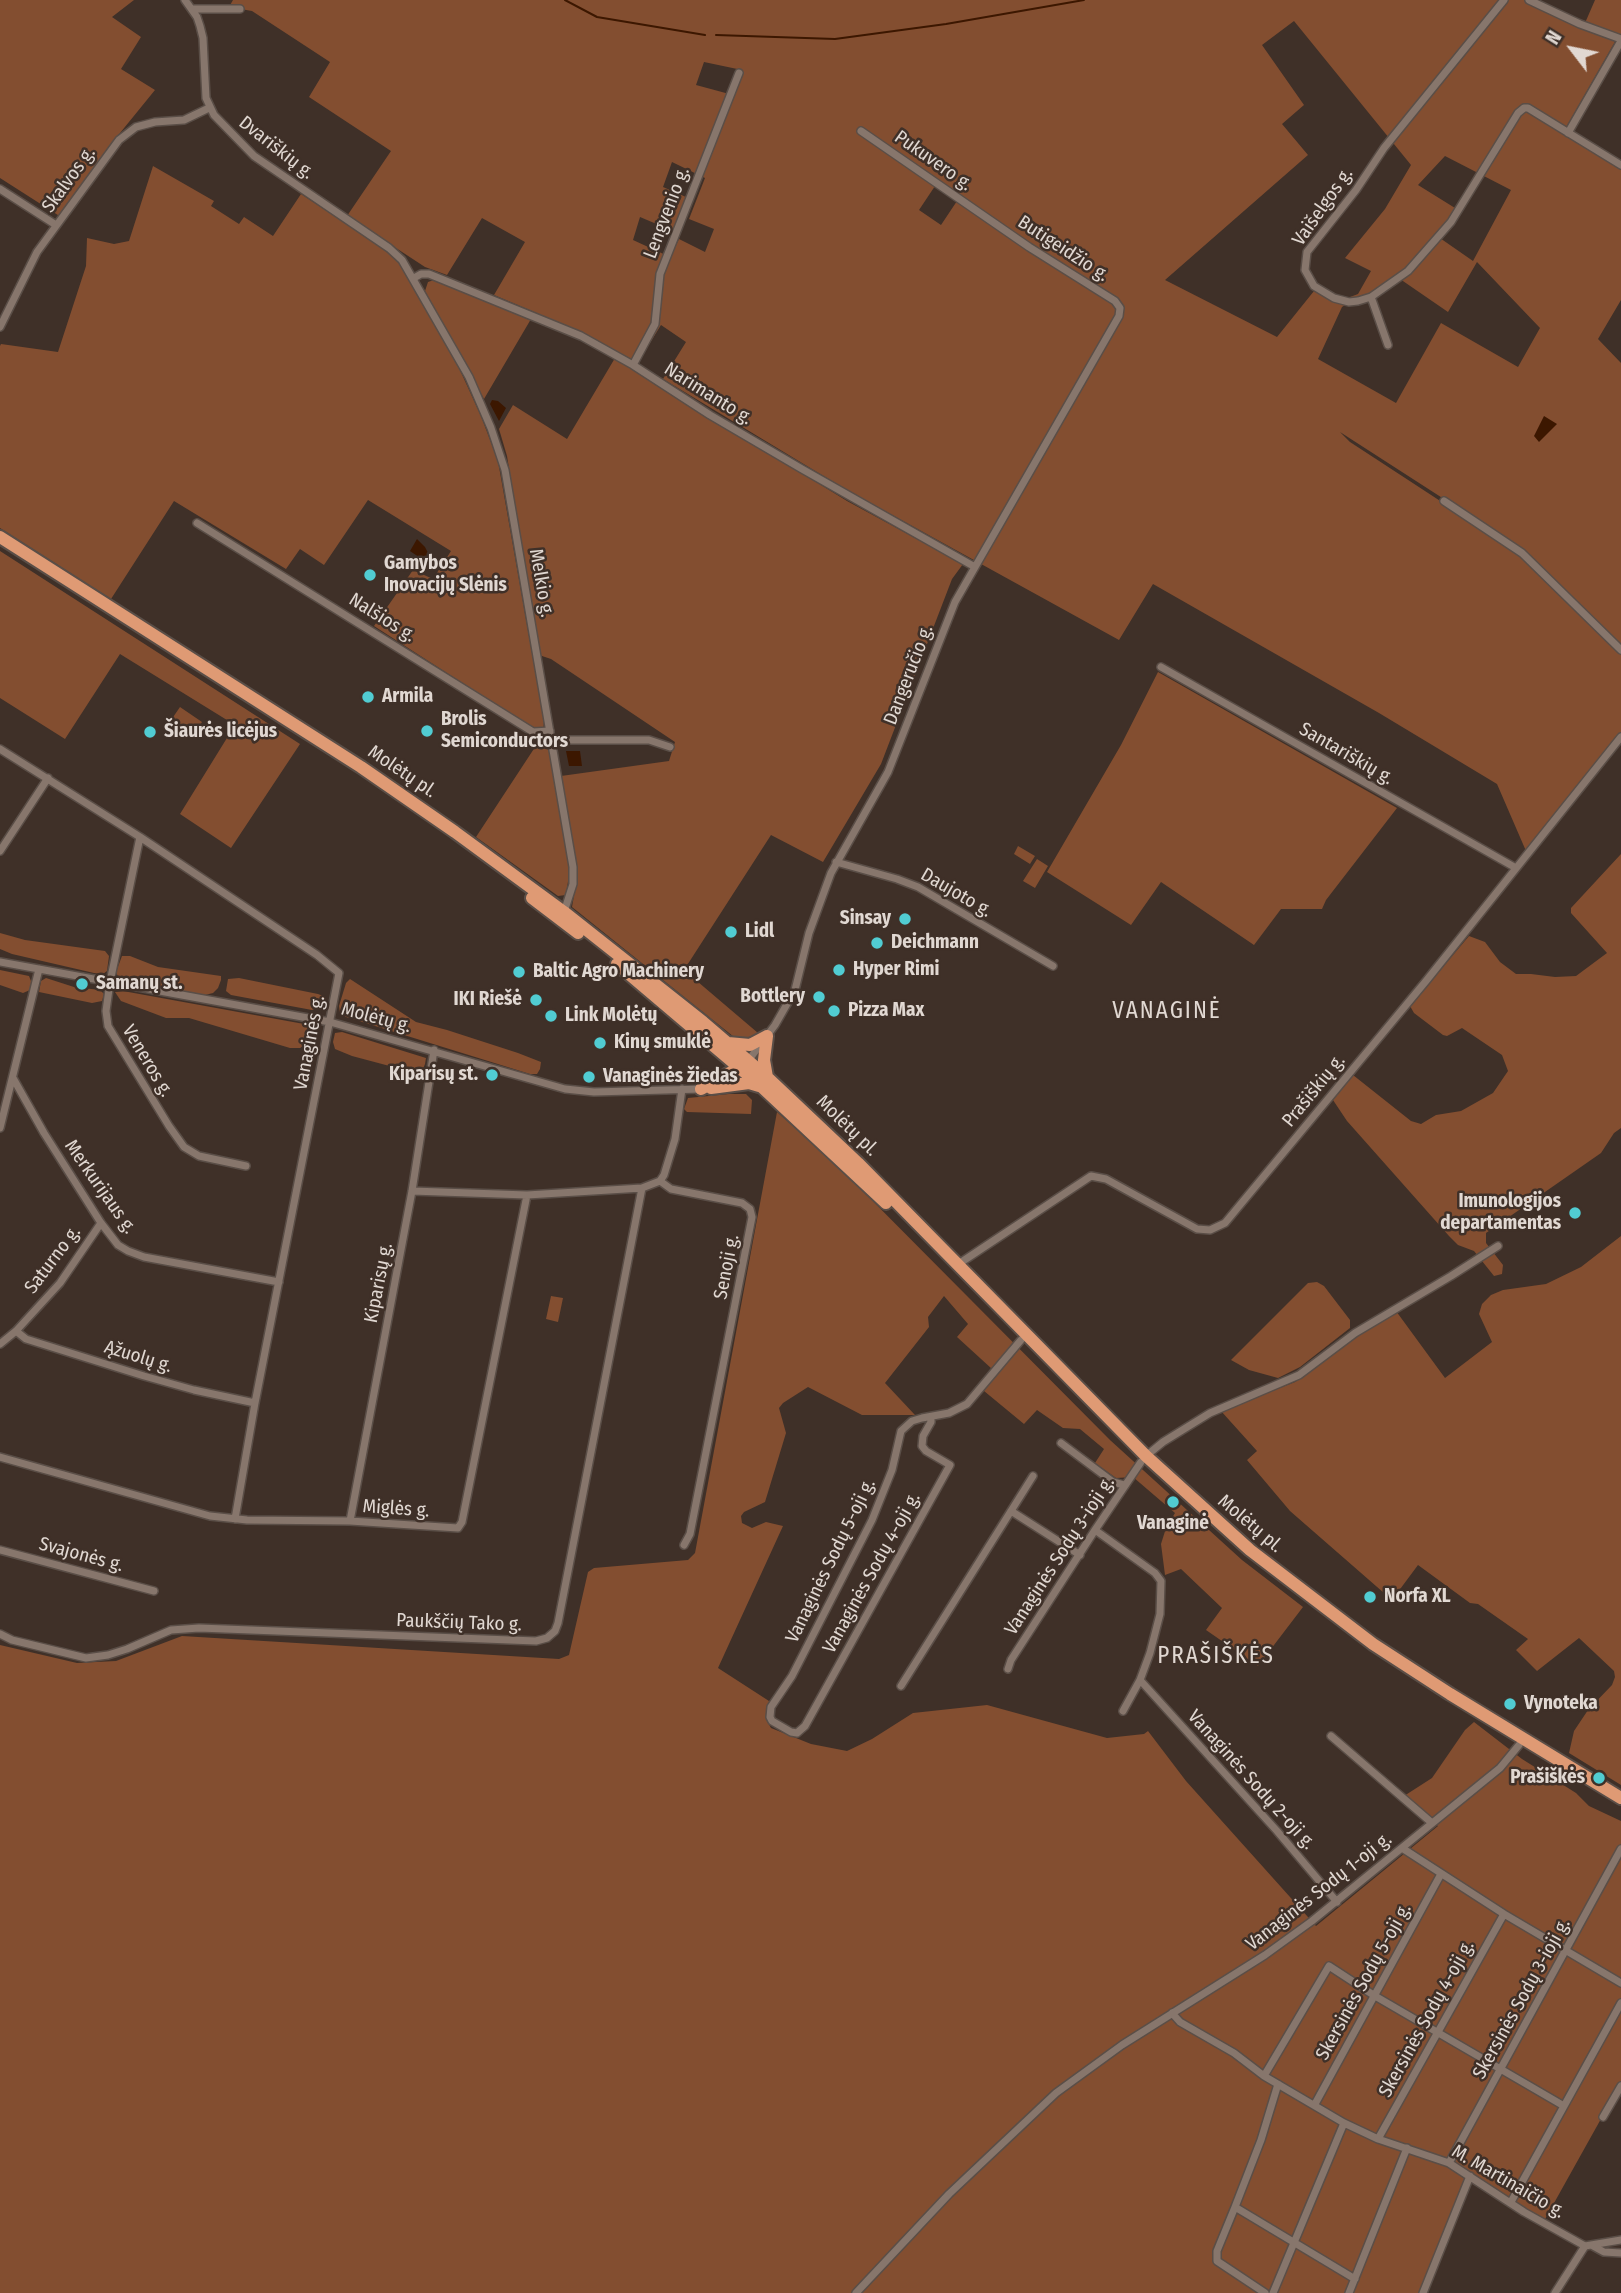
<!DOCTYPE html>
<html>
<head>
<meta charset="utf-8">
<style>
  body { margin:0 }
  #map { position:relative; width:1621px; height:2293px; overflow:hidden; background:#3f3028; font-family:"Fira Sans Condensed",sans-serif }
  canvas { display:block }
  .north { position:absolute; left:1537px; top:14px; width:70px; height:70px; -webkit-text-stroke:5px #3f3028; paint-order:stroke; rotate:302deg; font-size:19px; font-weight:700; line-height:28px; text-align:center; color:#e1d8d2 }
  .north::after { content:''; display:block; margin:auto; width:24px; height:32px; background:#e1d8d2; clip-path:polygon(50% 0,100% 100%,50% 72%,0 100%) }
</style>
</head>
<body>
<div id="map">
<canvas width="1621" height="2293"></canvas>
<div class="north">N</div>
</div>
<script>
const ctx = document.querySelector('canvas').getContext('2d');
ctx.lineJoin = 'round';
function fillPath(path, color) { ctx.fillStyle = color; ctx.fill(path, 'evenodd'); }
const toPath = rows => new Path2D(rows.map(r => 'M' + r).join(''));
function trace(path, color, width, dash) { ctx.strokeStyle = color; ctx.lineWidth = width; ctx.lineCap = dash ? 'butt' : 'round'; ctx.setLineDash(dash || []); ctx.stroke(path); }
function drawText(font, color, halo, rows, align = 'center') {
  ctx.font = font + ' "Fira Sans Condensed",sans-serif'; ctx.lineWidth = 5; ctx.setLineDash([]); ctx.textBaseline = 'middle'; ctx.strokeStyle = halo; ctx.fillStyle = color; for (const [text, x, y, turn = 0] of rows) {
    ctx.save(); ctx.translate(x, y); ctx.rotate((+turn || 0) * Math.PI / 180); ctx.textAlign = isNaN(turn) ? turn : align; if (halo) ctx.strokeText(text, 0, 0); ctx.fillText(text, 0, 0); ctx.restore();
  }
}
fillPath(toPath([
  [0,0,134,0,112,17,141,37,121,69,155,90,107,149,61,217,0,178],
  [233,0,1525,0,1616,40,1563,133,1621,170,1621,300,1598,339,1621,363,1621,732,1526,851,1497,784,1379,713,1153,584,1119,640,845,489,663,379,686,342,661,325,637,364,581,332,494,295,525,242,482,218,447,275,425,267,347,216,391,151,309,97,330,62,252,11,229,7],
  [1294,21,1411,165,1385,209,1345,258,1371,271,1358,294,1337,302,1314,291,1277,337,1165,280,1308,155,1282,124,1304,105,1262,45],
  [704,62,742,70,733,95,696,85],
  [1445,156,1511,190,1473,261,1437,236,1455,208,1418,185],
  [672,162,705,178,689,219,714,229,705,252,679,239,670,257,633,240,640,217,673,231,686,197,663,187],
  [939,180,961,195,941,225,919,210],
  [1477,262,1540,328,1518,367,1441,323,1396,403,1318,359,1342,307,1345,305,1369,302,1400,279,1448,312],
  [1340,432,1506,539,1503,542,1350,442],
  [1595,0,1621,0,1621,35,1585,23],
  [153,166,214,201,211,206,239,224,244,217,273,236,301,194,391,253,403,265,454,357,481,416,498,461,544,721,543,735,547,739,570,868,566,895,558,896,476,837,543,735,374,626,413,570,433,579,451,551,368,500,324,565,300,549,286,569,174,501,111,599,0,528,0,346,1,344,58,352,86,266,87,238,114,244,129,241],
  [434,280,531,319,484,399,425,291,428,282],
  [615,358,847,501,963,564,952,579,881,764,823,862,771,835,684,970,758,1033,751,1040,739,1041,572,907,577,878,561,776,669,761,675,742,551,659,539,655,507,456,499,429,513,405,567,439],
  [0,551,300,744,231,848,180,814,235,725,120,654,65,739,0,698],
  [1158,672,1397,808,1326,900,1322,909,1281,909,1254,945,1161,882,1131,925,1047,872,1121,745],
  [180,707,202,722,192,738,169,723],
  [1018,846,1035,856,1030,864,1014,854],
  [1621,854,1621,1128,1614,1133,1601,1153,1486,1233,1486,1243,1503,1265,1502,1274,1494,1276,1474,1251,1458,1245,1449,1236,1347,1121,1333,1100,1353,1075,1411,1121,1421,1124,1436,1115,1461,1111,1493,1093,1508,1071,1502,1055,1462,1028,1447,1036,1443,1035,1414,1013,1410,1006,1469,936,1485,942,1500,962,1516,974,1531,974,1555,977,1576,976,1607,953,1571,913,1571,908],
  [1037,859,1048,866,1035,888,1023,881],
  [0,933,25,940,105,951,109,956,107,971,103,974,94,973,12,954,0,949],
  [122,956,130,956,158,967,221,976,221,980,218,988,213,993,205,995,119,979,116,972],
  [0,970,29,976,33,986,30,990,23,993,0,985],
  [46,978,74,987,100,990,104,994,102,1001,92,1003,39,992,41,981],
  [239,978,318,994,326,997,319,1007,312,1010,231,995,226,991,228,979],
  [350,979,416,1022,447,1030,518,1053,541,1062,540,1069,537,1074,530,1074,346,1017,340,1013,339,1006,346,983],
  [123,991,315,1026,317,1033,315,1039,300,1048,290,1048,189,1018,166,1018,121,1001,115,992],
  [342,1032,426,1058,425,1064,423,1069,412,1072,352,1056,335,1049,333,1042,335,1033],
  [729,1094,746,1094,752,1100,751,1114,687,1112,684,1109,688,1098],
  [777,1112,834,1162,1110,1440,1242,1560,1303,1607,1258,1666,1206,1630,1222,1608,1181,1569,1165,1575,1161,1544,1166,1528,1175,1513,1133,1477,1116,1478,1095,1463,1104,1449,1080,1429,1063,1428,1037,1410,1024,1424,978,1386,992,1369,957,1337,968,1324,944,1296,928,1317,929,1327,885,1383,915,1415,862,1415,808,1387,783,1403,779,1408,786,1433,765,1502,744,1512,741,1516,742,1523,752,1528,766,1522,783,1526,718,1668,769,1701,766,1719,771,1728,811,1744,847,1751,872,1739,913,1713,987,1705,1107,1738,1144,1734,1148,1731,1186,1781,1316,1926,1438,1826,1404,1796,1432,1778,1465,1730,1474,1722,1522,1759,1576,1793,1589,1806,1621,1821,1621,2083,1544,2221,1473,2176,1426,2293,0,2293,0,1645,77,1663,116,1661,182,1636,559,1659,569,1655,588,1572,594,1568,688,1560,695,1553],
  [1621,1236,1621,1785,1569,1753,1574,1731,1588,1710,1612,1685,1615,1677,1614,1671,1579,1638,1537,1671,1516,1650,1528,1639,1478,1604,1470,1603,1418,1565,1392,1600,1290,1511,1247,1460,1257,1451,1221,1411,1295,1382,1359,1333,1396,1311,1445,1378,1492,1342,1479,1314,1482,1304,1491,1295,1503,1290,1546,1284,1581,1267],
  [1317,1282,1324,1286,1350,1320,1350,1328,1300,1367,1278,1378,1249,1370,1231,1360,1308,1283],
  [551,1296,563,1298,558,1322,546,1319]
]), '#834e30');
fillPath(toPath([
  [492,400,498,401,506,408,499,421,490,404],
  [1544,416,1557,424,1539,442,1534,436],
  [417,539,425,547,428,553,426,562,410,551],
  [566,751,580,751,582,766,569,766]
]), '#3c1700');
trace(toPath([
  [565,0,597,17,705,35],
  [716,35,835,39,946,24,1084,0]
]), '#3c1700', 2);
const minor = toPath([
  [185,0,197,17,200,26,203,38,206,98,214,115,254,156,389,248,402,260,469,377,491,428,505,470,573,867,573,884,564,912],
  [1504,0,1384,148,1356,190,1307,252,1305,270,1314,286,1334,298,1349,302,1358,301,1371,297,1408,271,1451,222,1518,113,1524,108,1528,108,1621,165],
  [1529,0,1580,24,1621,39],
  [192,9,240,9],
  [1568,133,1621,41],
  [0,189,56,225],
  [414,278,421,274,429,274,581,336,633,365,710,415,802,469,975,567],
  [1371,297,1388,345],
  [0,327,37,252,119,140,136,127,155,122,184,120,209,108],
  [633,365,655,324,660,274,739,73],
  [1444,501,1522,553,1621,650],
  [197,523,533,732,550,731],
  [1161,667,1516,868],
  [552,740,649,740,670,747],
  [0,749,140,837,317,955,339,973,255,1403,235,1519],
  [140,837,110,982,106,1011,108,1026,169,1126,184,1147,199,1156,246,1166],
  [0,851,48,778],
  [836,862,897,879,918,887,1053,966],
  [0,962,330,1022,565,1089,594,1092,701,1089],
  [748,1061,775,1025,795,990,809,933,831,873,888,772,955,602,1119,316,1120,308,1115,301,1029,247,861,131],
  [13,1078,44,1133,101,1223,118,1245,128,1251,144,1257,279,1282],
  [0,1128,39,969],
  [660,1181,671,1189,742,1203,750,1209,752,1217,690,1534,684,1545],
  [660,1181,664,1175,675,1139,682,1089],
  [412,1191,527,1195,642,1188,660,1181],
  [957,1265,1091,1176,1106,1179,1197,1229,1210,1230,1225,1223,1426,981,1621,737],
  [16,1331,26,1339,144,1376,194,1390,255,1403],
  [0,1344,16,1331,60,1283,101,1223],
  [931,1417,931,1422,923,1436,922,1446,926,1451,950,1465,805,1726,797,1733,791,1732,772,1721,770,1717,771,1707,792,1676,872,1520,892,1470,901,1431,912,1421,922,1418,949,1413,967,1404,1021,1340],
  [1061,1443,1113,1482,1124,1485],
  [1146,1456,1163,1442,1210,1413,1299,1375,1355,1333,1451,1276,1498,1246],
  [0,1457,210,1516,247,1520,350,1521,458,1528,462,1522,527,1195],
  [1011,1511,1080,1555],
  [350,1521,412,1191,434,1050],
  [1095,1530,1155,1573,1161,1581,1160,1614,1150,1653,1140,1680,1123,1711],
  [0,1550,154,1591],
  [0,1634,12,1640,86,1658,108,1655,127,1649,171,1630,199,1628,536,1641,547,1638,555,1631,558,1623,642,1188],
  [1008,1669,1011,1660,1095,1530,1141,1462],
  [1140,1680,1277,1831,1337,1902],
  [901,1686,1033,1476],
  [1331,1736,1432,1823],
  [1402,1848,1504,1914,1621,1983],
  [1172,2013,1180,2022,1234,2053,1264,2076,1344,2123,1378,2139,1449,2163,1524,2212,1585,2246],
  [1264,2076,1329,1966,1375,1996,1564,2106],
  [1278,2084,1261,2140,1235,2207,1355,2279],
  [1315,2104,1441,1874],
  [1603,2117,1621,2086],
  [1378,2139,1504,1914],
  [1449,2163,1621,1849],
  [1511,2202,1621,2003],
  [1235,2207,1217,2251,1217,2261,1265,2293],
  [1585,2246,1621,2240],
  [1593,2246,1604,2252,1621,2253],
  [856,2293,949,2194,1056,2093,1122,2045,1265,1955,1312,1921,1500,1768,1519,1745],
  [1273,2293,1344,2123],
  [1349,2293,1407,2148],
  [1423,2293,1470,2176],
  [1555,2293,1585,2246]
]);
const trunk = toPath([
  [0,537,361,767,455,832,564,912,703,1022,767,1077,858,1163,1146,1456,1250,1550,1373,1644,1450,1694,1621,1798],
  [532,898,578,933],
  [617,964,762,1087,886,1203],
  [728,1043,750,1045,767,1036],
  [767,1077,764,1060,767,1036],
  [711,1088,749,1083,759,1086],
  [701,1089,735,1070,746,1068]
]);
trace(minor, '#5a4e47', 10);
trace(trunk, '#5a4e47', 16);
trace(minor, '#87766c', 7);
trace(trunk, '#df9a74', 12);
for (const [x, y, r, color] of [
  [370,575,7,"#51ccd2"],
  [368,697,7,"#51ccd2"],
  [427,731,7,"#51ccd2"],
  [150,732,7,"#51ccd2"],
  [905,919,7,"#51ccd2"],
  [731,932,7,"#51ccd2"],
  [877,943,7,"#51ccd2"],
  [839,970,7,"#51ccd2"],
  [519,972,7,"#51ccd2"],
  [82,984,7,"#51ccd2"],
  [819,997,7,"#51ccd2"],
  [536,1000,7,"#51ccd2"],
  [834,1011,7,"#51ccd2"],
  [551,1016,7,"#51ccd2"],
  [600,1043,7,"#51ccd2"],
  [492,1075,7,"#51ccd2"],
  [589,1077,7,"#51ccd2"],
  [1575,1213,7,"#51ccd2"],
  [1173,1502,7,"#51ccd2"],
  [1370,1597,7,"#51ccd2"],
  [1510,1704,7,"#51ccd2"],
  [1599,1778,7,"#51ccd2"]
]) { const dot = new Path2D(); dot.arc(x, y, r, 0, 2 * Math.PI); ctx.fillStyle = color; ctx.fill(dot); trace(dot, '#3f3028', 2.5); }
drawText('19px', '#e1d8d2', '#3f3028', [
  ["Dvariškių g.",276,148,38],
  ["Pukuvero g.",933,161,35],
  ["Skalvos g.",69,180,-54],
  ["Vaišelgos g.",1323,207,-55],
  ["Lengvenio g.",667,213,-69],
  ["Butigeidžio g.",1063,249,33],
  ["Narimanto g.",708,394,32],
  ["Melkio g.",541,583,80],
  ["Nalšios g.",382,618,32],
  ["Dangeručio g.",909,675,-69],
  ["Santariškių g.",1346,754,30],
  ["Molėtų pl.",402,772,34],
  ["Daujoto g.",956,893,30],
  ["Molėtų g.",376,1018,15],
  ["Vanaginės g.",310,1043,-79],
  ["Veneros g.",147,1061,59],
  ["Prašiškių g.",1314,1091,-51],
  ["Molėtų pl.",847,1126,44],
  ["Merkurijaus g.",100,1187,55],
  ["Saturno g.",53,1260,-53],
  ["Senoji g.",727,1267,-79],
  ["Kiparisų g.",379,1283,-79],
  ["Ąžuolų g.",138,1357,17],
  ["Miglės g.",396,1509,4],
  ["Molėtų pl.",1250,1524,40],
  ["Svajonės g.",81,1555,15],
  ["Vanaginės Sodų 3-ioji g.",1060,1556,-57],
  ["Vanaginės Sodų 5-oji g.",831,1561,-64],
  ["Vanaginės Sodų 4-oji g.",872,1573,-61],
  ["Paukščių Tako g.",459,1623,2],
  ["Vanaginės Sodų 2-oji g.",1251,1780,48],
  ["Vanaginės Sodų 1-oji g.",1319,1892,-38],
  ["Skersinės Sodų 5-oji g.",1364,1982,-61],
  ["Skersinės Sodų 3-ioji g.",1522,1999,-61],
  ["Skersinės Sodų 4-oji g.",1427,2019,-61],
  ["M. Martinaičio g.",1508,2182,30]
]);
drawText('bold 19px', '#e1d8d2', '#3f3028', [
  ["Gamybos",384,564],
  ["Inovacijų Slėnis",384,586],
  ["Armila",382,697],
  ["Brolis",441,720],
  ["Semiconductors",441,742],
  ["Šiaurės licėjus",164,732],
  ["Sinsay",891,919,"right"],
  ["Lidl",745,932],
  ["Deichmann",891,943],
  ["Hyper Rimi",853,970],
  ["Baltic Agro Machinery",533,972],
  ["Samanų st.",96,984],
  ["Bottlery",805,997,"right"],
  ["IKI Riešė",522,1000,"right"],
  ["Pizza Max",848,1011],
  ["Link Molėtų",565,1016],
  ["Kinų smuklė",614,1043],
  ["Kiparisų st.",478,1075,"right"],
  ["Vanaginės žiedas",603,1077],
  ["Imunologijos",1561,1202,"right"],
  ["departamentas",1561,1224,"right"],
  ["Vanaginė",1173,1524,"center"],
  ["Norfa XL",1384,1597],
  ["Vynoteka",1524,1704],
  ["Prašiškės",1585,1778,"right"]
], 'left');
ctx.letterSpacing = '2px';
drawText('23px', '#e1d8d2', '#3f3028', [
  ["VANAGINĖ",1167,1012],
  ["PRAŠIŠKĖS",1216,1657]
]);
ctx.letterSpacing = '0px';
</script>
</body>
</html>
